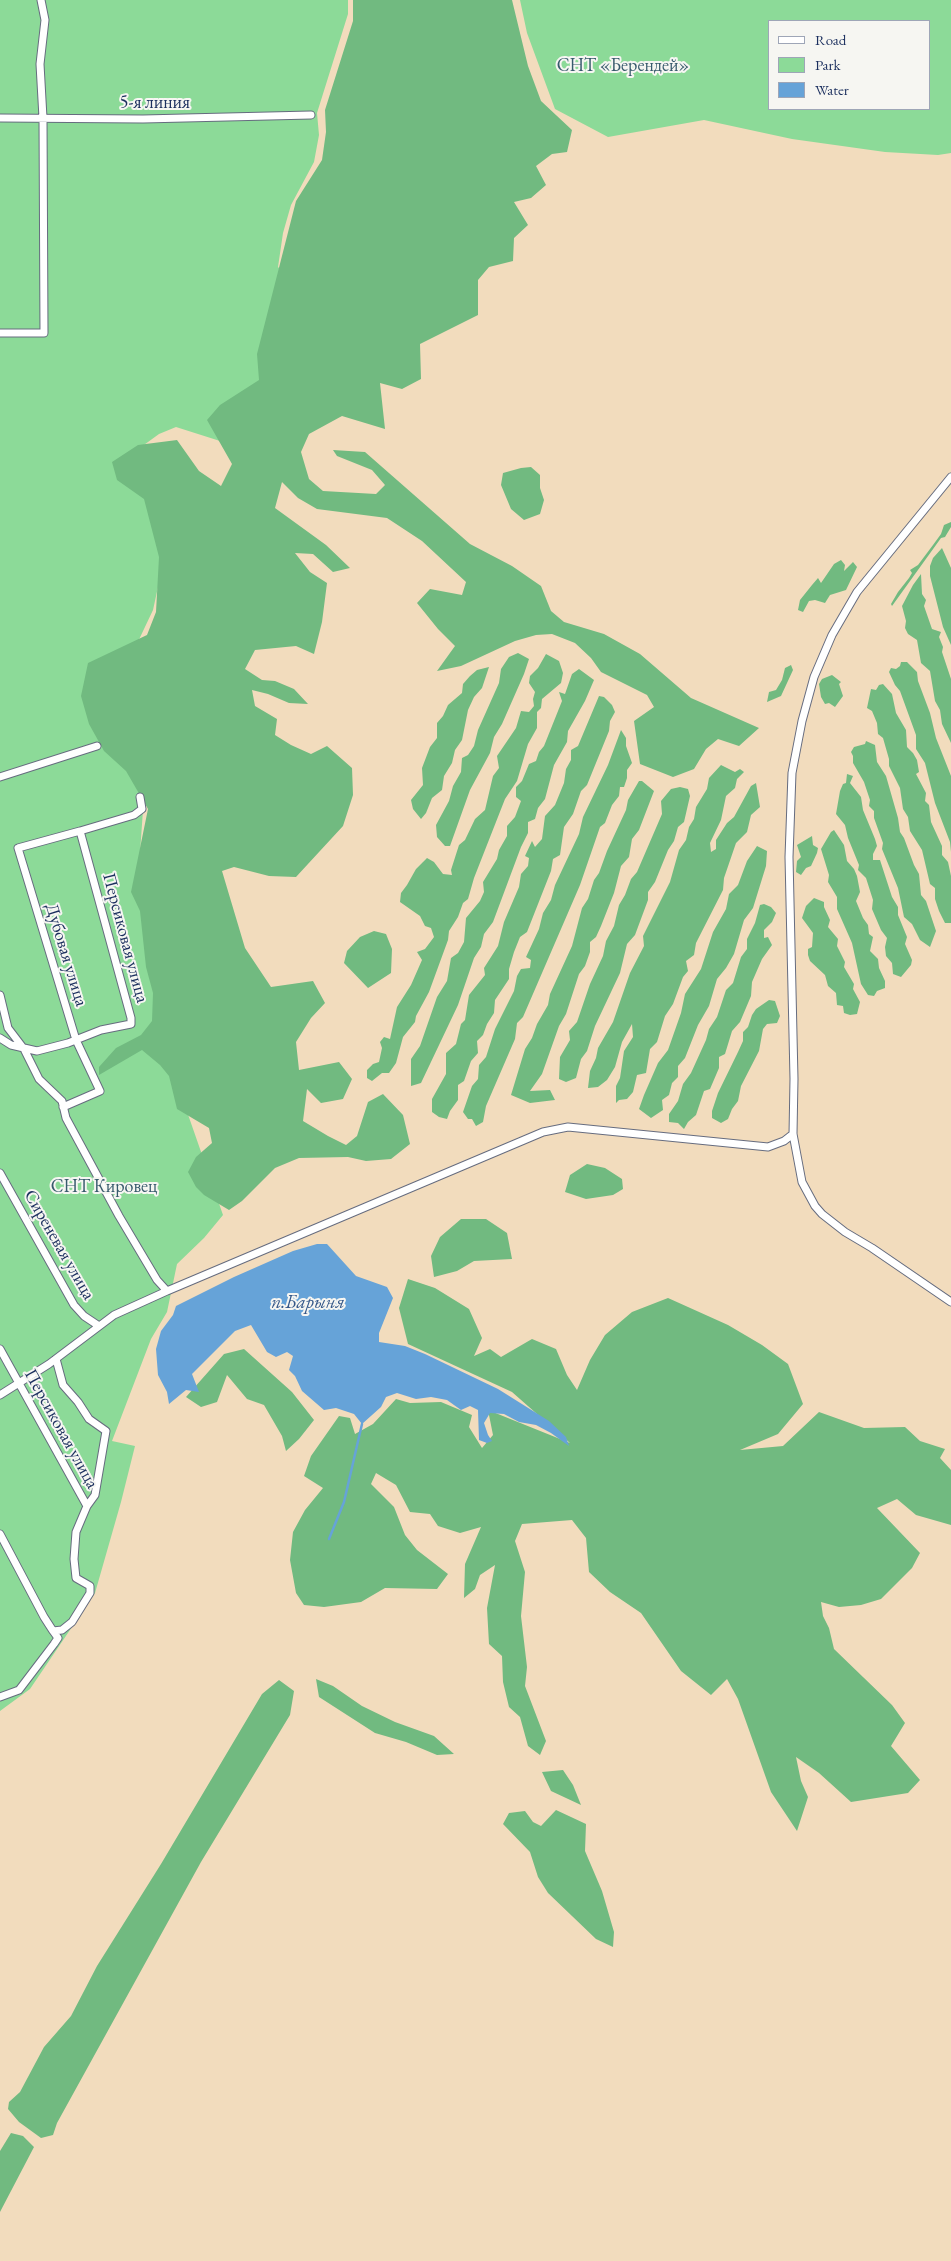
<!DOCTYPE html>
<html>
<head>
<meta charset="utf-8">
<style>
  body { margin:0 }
  #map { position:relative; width:951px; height:2261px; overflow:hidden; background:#f2dcbd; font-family:"EB Garamond",serif }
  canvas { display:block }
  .legend { position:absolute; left:768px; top:20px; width:162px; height:90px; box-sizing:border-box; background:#f6f6f2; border:1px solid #9ea6b7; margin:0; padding:6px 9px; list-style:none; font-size:15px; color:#1b2f5e }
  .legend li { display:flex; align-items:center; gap:10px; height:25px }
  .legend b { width:25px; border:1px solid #9ea6b7 }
</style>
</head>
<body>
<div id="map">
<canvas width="951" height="2261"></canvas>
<ul class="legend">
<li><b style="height:6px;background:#fff"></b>Road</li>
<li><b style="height:14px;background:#8cda98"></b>Park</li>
<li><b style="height:14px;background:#66a3d8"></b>Water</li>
</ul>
</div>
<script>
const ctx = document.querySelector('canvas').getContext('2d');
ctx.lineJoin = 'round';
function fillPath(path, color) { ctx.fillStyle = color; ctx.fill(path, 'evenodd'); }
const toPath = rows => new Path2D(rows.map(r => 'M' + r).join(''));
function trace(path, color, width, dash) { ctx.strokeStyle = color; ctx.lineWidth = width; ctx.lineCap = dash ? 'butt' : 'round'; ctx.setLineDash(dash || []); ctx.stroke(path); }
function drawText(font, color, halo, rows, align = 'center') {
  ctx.font = font + ' "EB Garamond",serif'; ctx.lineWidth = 4; ctx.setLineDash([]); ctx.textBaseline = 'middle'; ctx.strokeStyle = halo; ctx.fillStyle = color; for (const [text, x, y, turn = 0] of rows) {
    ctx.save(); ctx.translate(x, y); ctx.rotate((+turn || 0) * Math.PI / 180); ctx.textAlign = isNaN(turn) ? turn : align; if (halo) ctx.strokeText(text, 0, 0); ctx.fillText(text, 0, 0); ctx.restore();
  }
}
fillPath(toPath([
  [0,0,348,0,348,14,317,113,319,135,314,162,291,205,283,233,278,267,297,286,296,327,220,441,176,427,159,434,137,450,168,541,153,610,135,648,145,781,140,853,168,1057,223,1215,204,1238,177,1264,167,1312,151,1339,112,1441,135,1446,121,1502,95,1593,30,1689,0,1711],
  [520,0,951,0,951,153,938,155,885,152,792,139,704,120,608,137,555,109,527,33],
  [930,21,930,109,770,109,770,21]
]), '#8cda98');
fillPath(toPath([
  [353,0,512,0,528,66,541,101,572,130,567,152,552,154,536,166,546,185,531,198,514,202,528,225,514,238,513,261,489,267,478,280,478,315,420,344,421,379,402,389,380,383,385,429,342,416,309,434,301,452,309,479,323,491,376,494,385,485,372,470,337,456,333,450,365,452,470,544,512,566,541,586,551,611,564,622,604,634,640,654,691,698,759,728,739,746,718,739,706,749,694,769,673,777,640,764,634,721,654,707,647,695,601,672,591,658,575,643,552,634,536,635,515,641,461,666,437,671,455,646,438,629,417,603,430,589,462,595,466,582,422,541,387,518,317,509,298,498,282,482,275,508,326,545,350,568,333,572,313,554,295,553,310,572,327,583,322,622,314,654,296,646,255,650,245,669,262,680,275,681,294,689,308,704,289,703,268,694,252,690,255,706,277,719,275,735,291,745,311,754,327,746,352,768,353,795,343,826,296,877,269,876,234,867,222,871,245,948,271,987,313,981,325,1003,311,1018,296,1042,299,1070,339,1062,352,1079,343,1099,321,1103,307,1089,303,1121,328,1136,346,1145,357,1136,368,1102,383,1094,403,1115,410,1144,391,1159,366,1161,348,1157,299,1158,275,1168,242,1201,229,1210,204,1195,196,1187,188,1172,196,1157,212,1143,209,1128,177,1109,169,1076,160,1065,142,1050,99,1075,99,1067,116,1048,141,1035,152,1021,153,993,146,967,140,911,131,892,148,809,126,771,104,751,89,724,81,696,88,663,147,635,156,612,159,557,144,499,117,480,112,462,138,445,177,440,199,471,221,486,232,464,207,420,220,405,259,380,257,354,296,201,322,160,326,132,325,110,353,21],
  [531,467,540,475,540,488,544,500,540,514,524,520,511,509,501,485,503,473,521,468],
  [951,522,951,527,945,537,941,538,892,606,891,604,898,592,909,578,912,573,910,570,918,565,933,545,941,534,944,525],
  [942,548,951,568,951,645,943,627,930,576,930,566,933,558],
  [841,560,845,565,844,571,853,562,857,567,846,590,830,595,825,603,815,600,809,601,803,612,798,610,800,600,812,585,818,578,821,583,834,564],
  [921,574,922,594,926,600,924,606,932,629,941,632,939,637,943,647,942,652,951,679,951,743,942,724,940,710,935,701,930,671,921,663,917,640,908,634,905,628,906,621,902,606,913,585],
  [518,653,529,659,524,674,502,724,494,737,490,753,470,790,450,846,445,846,437,837,436,825,449,801,453,786,461,772,462,758,468,755,474,746,478,730,499,683,501,669,509,657],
  [546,654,559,661,563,673,561,683,542,699,541,708,537,712,537,728,528,744,517,781,505,799,474,878,468,899,463,903,458,917,449,931,448,940,429,992,416,1016,415,1022,403,1037,396,1063,389,1073,382,1073,372,1081,367,1078,367,1070,373,1064,379,1062,382,1048,380,1042,384,1037,390,1039,397,1007,411,985,422,960,417,952,425,949,434,937,431,928,425,926,420,916,400,902,401,893,407,885,416,869,427,858,434,862,443,874,452,875,451,870,459,845,465,840,475,819,485,810,493,776,499,768,497,756,516,728,521,711,529,712,534,706,533,699,535,692,529,683,530,676,538,668],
  [901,662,907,662,917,672,918,681,930,713,936,738,951,776,951,852,950,842,935,803,925,763,916,749,916,735,900,691,895,685,889,672,891,668,896,669,900,666],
  [791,665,793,670,781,696,767,702,769,692,776,690,782,680,785,668],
  [489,667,482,688,474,697,468,710,462,740,455,750,452,763,444,776,442,790,432,798,426,813,421,819,413,809,411,800,423,785,422,768,430,747,437,738,437,723,443,716,448,705,462,693,463,684,470,676,477,670],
  [579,669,594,680,585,701,568,731,567,742,554,765,545,799,538,808,535,819,528,822,528,833,521,847,493,922,484,934,481,947,474,958,458,1005,421,1083,411,1086,411,1059,420,1046,437,997,447,981,451,958,458,953,464,942,466,918,480,901,484,892,483,882,497,859,499,850,507,836,507,826,515,817,521,801,516,797,516,787,522,781,529,764,536,761,539,752,544,746,562,701,559,692,565,694,572,674],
  [832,675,841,682,839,684,843,696,835,707,829,703,825,704,821,697,819,684,822,679],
  [883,684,892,694,896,713,906,730,907,747,913,753,917,760,919,772,916,774,926,793,925,801,929,805,931,822,942,846,942,855,948,862,951,876,951,923,945,923,939,911,935,899,935,888,930,884,922,850,910,831,908,817,903,809,900,788,889,766,889,759,883,738,878,734,877,723,872,711,867,708,871,689,876,690,879,685],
  [599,696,604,697,612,705,615,712,610,721,609,731,587,785,581,791,573,814,564,827,560,855,553,859,551,871,527,932,520,937,514,952,509,969,509,979,495,1000,494,1013,487,1024,483,1035,477,1041,478,1053,471,1061,464,1081,458,1085,458,1100,450,1111,447,1119,439,1117,432,1112,432,1099,446,1074,446,1053,456,1044,461,1024,465,1020,469,995,485,975,484,968,498,946,504,922,519,887,521,874,528,866,529,858,525,856,532,841,535,847,542,839,545,816,555,805,564,783,566,769,571,760,571,750,578,746],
  [621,730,626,738,626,746,632,763,627,770,627,778,624,787,620,787,619,796,612,805,605,823,600,827,580,885,523,1017,517,1023,515,1039,486,1106,483,1122,476,1126,472,1119,468,1119,463,1112,472,1086,478,1079,479,1065,486,1057,495,1029,514,991,517,976,521,969,530,968,531,960,526,957,539,929,543,913,551,900,555,885,579,834,583,817,608,765],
  [866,741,875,745,877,762,886,776,898,818,900,832,904,838,914,865,919,874,921,895,926,901,936,931,930,947,920,940,912,924,904,917,898,888,882,849,883,843,874,818,874,811,869,806,870,800,864,782,853,763,853,756,851,752,854,747,865,744],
  [721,765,735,772,740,769,744,772,737,779,735,788,726,796,721,820,710,843,711,852,716,849,716,840,727,823,734,817,751,786,756,783,760,807,751,815,747,832,736,843,724,878,723,890,696,943,694,955,686,961,688,971,683,977,673,1004,665,1016,657,1042,650,1049,646,1073,637,1075,633,1092,627,1099,619,1100,616,1103,616,1086,620,1078,624,1051,633,1037,632,1024,622,1042,615,1067,607,1080,598,1087,588,1088,590,1071,596,1058,598,1048,613,1022,630,973,644,946,643,936,670,882,679,850,686,840,689,827,694,819,696,807,707,789,709,778],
  [847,774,853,776,850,783,861,797,863,810,875,839,877,846,873,854,873,860,880,860,892,897,898,907,898,915,907,937,905,944,912,960,911,965,901,977,893,974,892,963,886,956,885,947,887,938,881,930,872,909,873,900,866,878,858,870,859,865,848,838,845,825,836,814,840,791,843,784,846,783],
  [639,781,642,781,654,791,639,830,632,839,629,857,621,866,614,893,601,926,596,937,590,942,590,952,585,966,579,974,566,1014,559,1026,542,1074,530,1091,550,1090,555,1100,530,1103,511,1095,525,1049,532,1038,537,1024,548,1005,550,994,572,946,582,908,588,899,594,880,599,873,607,851,626,810,628,800],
  [680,787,688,789,690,796,684,822,678,827,674,841,668,850,655,882,648,892,648,900,635,935,627,944,620,973,595,1026,587,1051,581,1059,576,1078,566,1082,559,1079,560,1057,570,1040,569,1031,577,1022,590,984,603,956,606,941,614,926,619,905,625,895,631,879,637,872,662,814,661,801,671,789],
  [834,830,844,845,847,861,854,869,857,876,860,892,856,901,863,918,868,925,869,934,873,937,870,951,878,959,879,968,885,981,885,988,877,991,874,996,868,995,861,984,852,943,837,909,837,897,828,882,829,875,821,849,831,832],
  [812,836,813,845,818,848,817,853,811,866,806,868,801,875,796,872,797,861,801,857,797,845],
  [757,846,767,851,766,866,753,908,744,920,734,954,726,968,717,979,709,1006,698,1025,685,1058,678,1066,678,1077,672,1083,669,1095,662,1100,663,1110,651,1118,639,1109,644,1095,658,1063,668,1050,681,1013,685,994,701,969,713,932,726,909,729,894,738,885,747,861],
  [814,898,824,902,824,907,830,920,828,927,838,939,837,946,845,962,844,967,854,984,853,989,860,1002,857,1014,850,1015,844,1013,843,1006,837,1005,836,993,828,986,825,975,810,961,808,955,808,949,812,947,813,933,802,918,806,906],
  [764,904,771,907,776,913,772,922,764,930,764,938,768,937,772,945,762,959,752,982,751,996,740,1022,732,1031,725,1054,719,1057,719,1068,710,1089,704,1091,696,1115,688,1122,684,1129,678,1123,669,1122,669,1114,678,1101,683,1084,691,1073,706,1040,709,1029,717,1017,726,990,733,983,741,957,747,949,747,939,755,923,760,905],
  [374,931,386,934,392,949,391,973,368,988,344,963,347,951,360,937],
  [769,1000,775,1001,780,1016,777,1023,767,1024,763,1029,759,1051,741,1086,738,1101,732,1109,728,1119,721,1123,712,1118,712,1111,718,1093,738,1052,743,1041,743,1032,748,1027,752,1015,756,1009],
  [587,1164,605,1168,622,1179,623,1189,613,1195,586,1199,565,1192,570,1175],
  [461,1219,486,1219,507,1233,512,1259,474,1261,457,1271,434,1277,431,1256,440,1237],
  [408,1279,435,1288,469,1309,482,1338,474,1356,490,1349,501,1357,532,1339,556,1349,567,1375,577,1390,590,1360,605,1335,632,1312,668,1298,728,1325,762,1345,788,1364,803,1404,778,1434,740,1450,783,1446,819,1412,864,1428,905,1427,920,1441,945,1449,940,1458,951,1470,951,1525,916,1515,897,1499,877,1508,920,1553,912,1568,881,1599,861,1605,839,1607,821,1602,823,1616,829,1628,834,1649,892,1705,905,1723,891,1746,920,1780,908,1793,851,1802,819,1773,796,1757,801,1781,808,1797,797,1831,771,1792,738,1699,727,1679,711,1695,681,1671,641,1613,610,1592,589,1572,586,1538,572,1520,522,1524,515,1541,525,1572,521,1616,527,1667,525,1686,546,1741,540,1755,528,1746,520,1717,509,1707,503,1682,502,1656,489,1644,487,1608,495,1565,480,1575,475,1589,464,1598,465,1564,481,1527,460,1533,438,1526,430,1514,410,1512,396,1485,376,1473,371,1484,394,1507,405,1535,417,1550,448,1574,437,1589,385,1588,361,1602,324,1607,304,1605,296,1593,290,1560,293,1532,305,1510,323,1488,304,1476,311,1456,339,1416,350,1418,355,1434,373,1424,396,1399,410,1403,441,1402,472,1415,469,1427,482,1448,493,1435,488,1410,570,1443,512,1392,408,1344,399,1308],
  [244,1349,292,1392,314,1420,299,1439,286,1451,282,1436,264,1405,247,1399,227,1375,217,1402,201,1407,186,1397,224,1354],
  [316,1679,333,1686,362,1706,395,1722,434,1736,454,1754,437,1755,406,1742,375,1733,319,1697],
  [279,1680,294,1691,290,1715,201,1862,57,2123,53,2135,41,2138,19,2122,8,2109,9,2102,20,2092,44,2047,71,2016,97,1966,161,1864,262,1694],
  [563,1770,573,1785,581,1805,551,1791,542,1772],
  [556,1810,586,1824,585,1851,602,1891,614,1932,613,1947,596,1939,548,1893,538,1877,530,1852,503,1824,509,1813,525,1811,533,1822,541,1826],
  [11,2133,23,2136,34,2147,0,2212,0,2151]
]), '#71ba80');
fillPath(toPath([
  [317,1244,327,1244,356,1276,387,1287,393,1298,379,1333,379,1342,405,1346,425,1354,498,1389,549,1421,566,1437,569,1446,551,1433,536,1425,519,1422,504,1414,490,1413,484,1423,488,1435,492,1441,487,1443,479,1440,478,1410,470,1406,461,1410,447,1400,431,1397,416,1399,397,1393,386,1397,381,1407,362,1424,354,1414,336,1408,324,1410,302,1391,295,1376,289,1370,293,1356,287,1352,276,1357,267,1352,251,1325,235,1331,192,1374,199,1392,186,1390,169,1404,167,1392,158,1375,156,1349,161,1331,173,1315,176,1306,234,1277,293,1251]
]), '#66a3d8');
trace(toPath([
  [329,1539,344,1502,362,1424]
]), '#66a3d8', 2.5);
const minor = toPath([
  [0,118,143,119,311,115],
  [0,333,44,333,43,118,40,64,45,20,41,0],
  [951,477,857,592,832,635,814,677,802,721,792,773,789,857,794,1079,793,1134,802,1182,815,1206,822,1214,845,1232,872,1248,951,1302],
  [0,777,97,746],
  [0,995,8,1028,24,1049,39,1079,62,1101,66,1118,119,1216,157,1280,167,1291],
  [0,1038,11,1045,37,1051,68,1043,101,1030,131,1024,131,1018,80,831,134,815,142,809,140,797],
  [63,1107,100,1091,76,1040,18,848,80,831],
  [0,1173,74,1305,84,1316,99,1326],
  [0,1349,87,1506,95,1495,106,1431,89,1419,78,1402,63,1385,56,1359],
  [0,1395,49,1364,114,1315,167,1291,543,1132,568,1127,768,1147,784,1141,793,1134],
  [0,1534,44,1617,53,1631],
  [0,1697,19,1690,54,1644,58,1638,53,1631,62,1630,72,1622,90,1593,90,1586,76,1578,74,1559,76,1532,87,1506]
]);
trace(minor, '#666c7f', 9);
trace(minor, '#fff', 7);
drawText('18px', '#375a6c', '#f6f6f2', [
  ["СНТ «Берендей»",623,66],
  ["СНТ Кировец",104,1187]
]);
drawText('18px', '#1b2f5e', '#f6f6f2', [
  ["5-я линия",155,103],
  ["Персиковая улица",125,938,75],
  ["Дубовая улица",66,955,73],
  ["Сиреневая улица",59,1245,60],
  ["Персиковая улица",61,1429,61]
]);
drawText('italic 19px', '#355889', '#f6f6f2', [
  ["п.Барыня",308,1303]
]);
</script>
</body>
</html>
